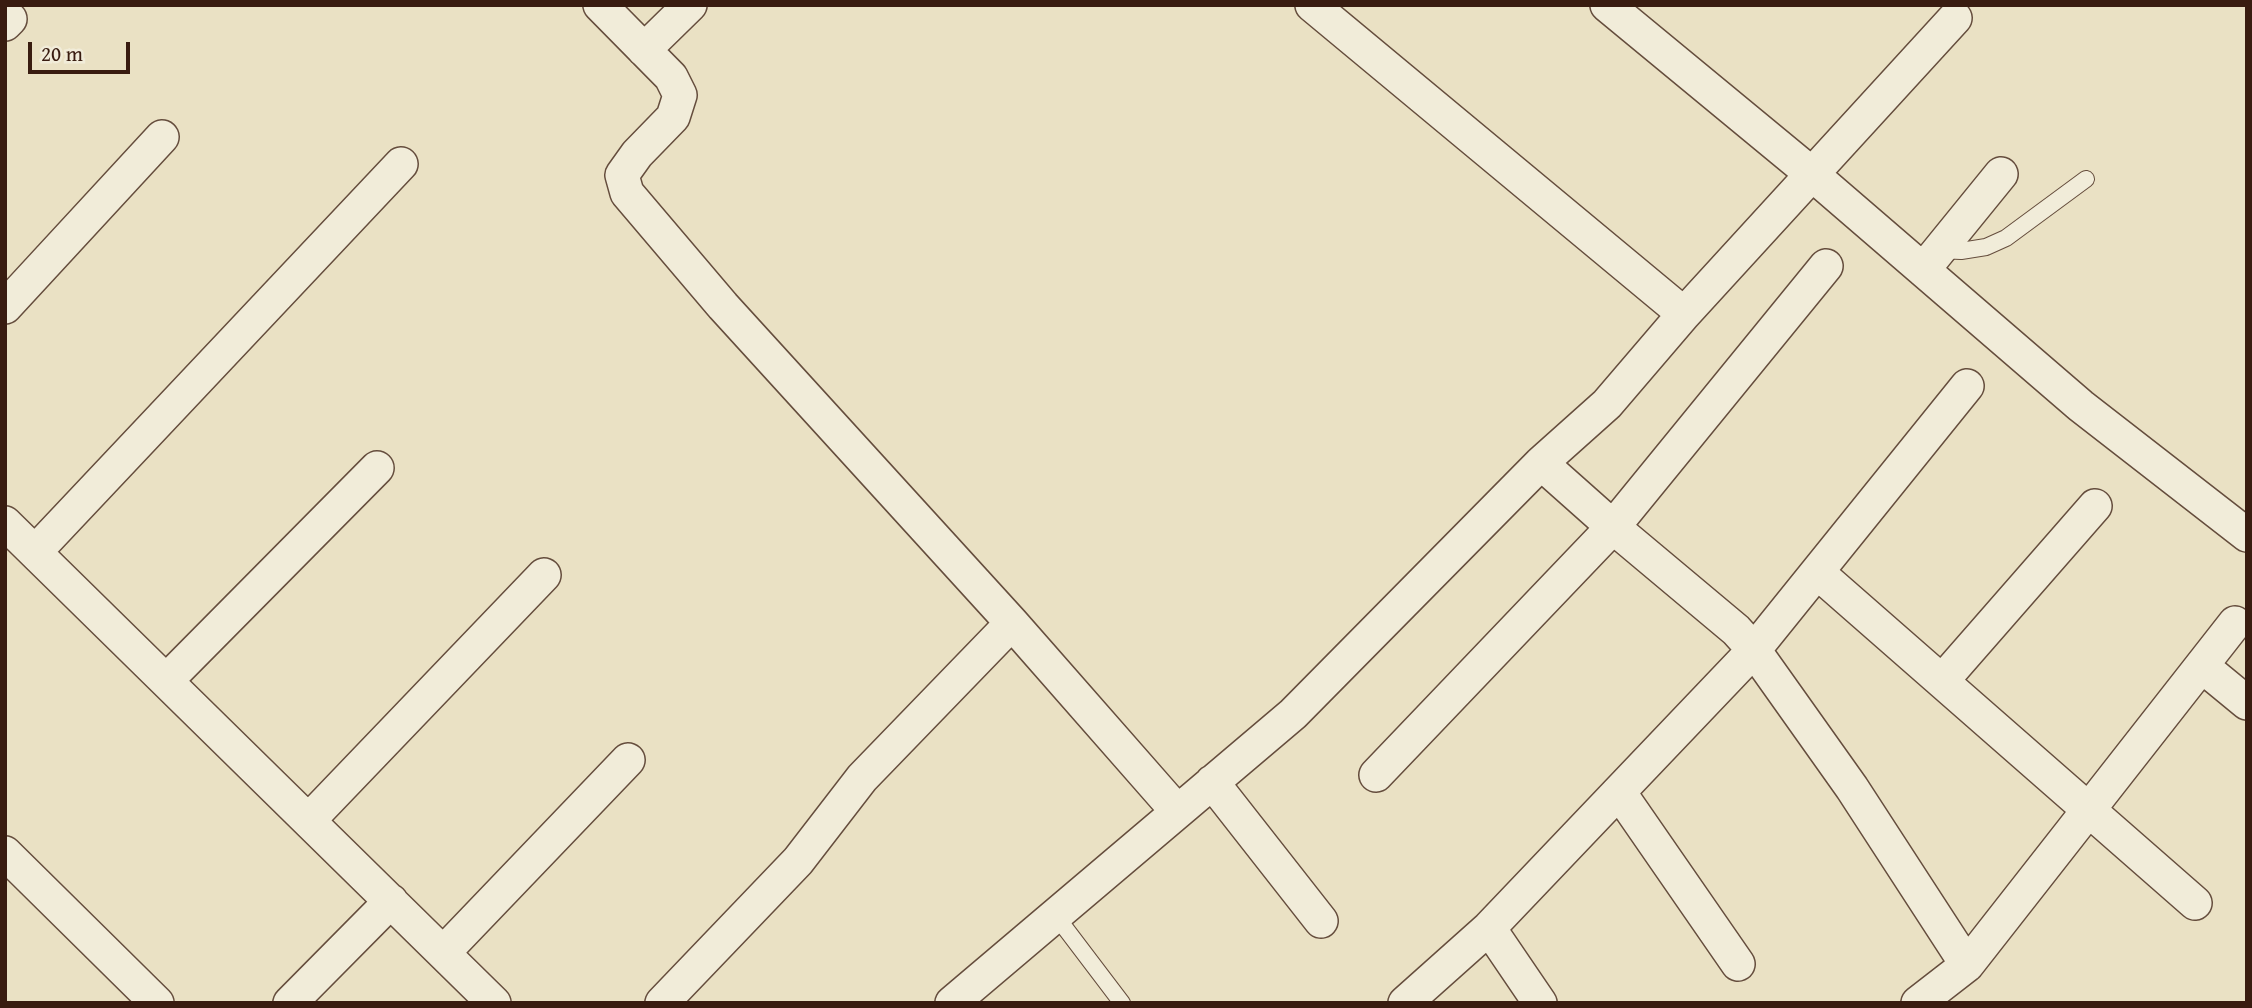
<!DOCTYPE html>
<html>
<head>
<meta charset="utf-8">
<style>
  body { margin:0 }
  #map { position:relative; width:2252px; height:1008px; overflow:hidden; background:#eae1c4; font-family:"Gentium Book Plus",serif }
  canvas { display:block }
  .frame { position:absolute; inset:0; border:7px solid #391c10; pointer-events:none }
  .scale { position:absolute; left:28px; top:42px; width:102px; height:32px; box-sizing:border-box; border:4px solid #391c10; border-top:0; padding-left:9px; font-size:21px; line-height:24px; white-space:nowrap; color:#391c10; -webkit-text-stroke:5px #f1ecd9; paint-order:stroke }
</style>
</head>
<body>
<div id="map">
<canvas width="2252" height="1008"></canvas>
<div class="frame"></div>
<div class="scale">20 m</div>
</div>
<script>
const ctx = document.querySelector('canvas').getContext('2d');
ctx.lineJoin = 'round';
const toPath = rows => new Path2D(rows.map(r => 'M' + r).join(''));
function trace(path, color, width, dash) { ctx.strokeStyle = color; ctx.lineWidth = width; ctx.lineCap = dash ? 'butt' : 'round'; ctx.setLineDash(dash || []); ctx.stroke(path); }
const service = toPath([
  [1939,250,1961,251,1986,247,2006,238,2086,179],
  [1056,916,1122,1003]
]);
const minor = toPath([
  [600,5,671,77,680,95,673,117,637,154,622,175,627,193,723,306,1012,623,1177,811],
  [1312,5,1684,314],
  [1607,5,1813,175,2081,406,2247,535],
  [5,24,10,19],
  [644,50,690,5],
  [1923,270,2001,174],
  [5,307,162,137],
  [1541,463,1613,527,1736,630,1754,650,1852,788,1967,965,1918,1003],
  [5,523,494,1003],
  [35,552,401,164],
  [1817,572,2195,903],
  [2202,666,2247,703],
  [167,680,377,468],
  [1942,681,2095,506],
  [1376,775,1613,527,1826,266],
  [1212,782,1321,921],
  [1619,792,1738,964],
  [310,819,544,575],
  [5,853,157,1003],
  [1489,928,1540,1003],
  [444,952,628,760],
  [1967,965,2235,623],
  [290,1003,391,901],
  [662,1003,798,861,862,778,1012,623],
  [952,1003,1293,714,1541,463,1607,404,1684,314,1955,18],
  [1405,1003,1489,928,1754,650,1967,386]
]);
trace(service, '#654d3d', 18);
trace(minor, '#654d3d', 36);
trace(service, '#f1ecd9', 16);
trace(minor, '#f1ecd9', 33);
</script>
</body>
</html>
